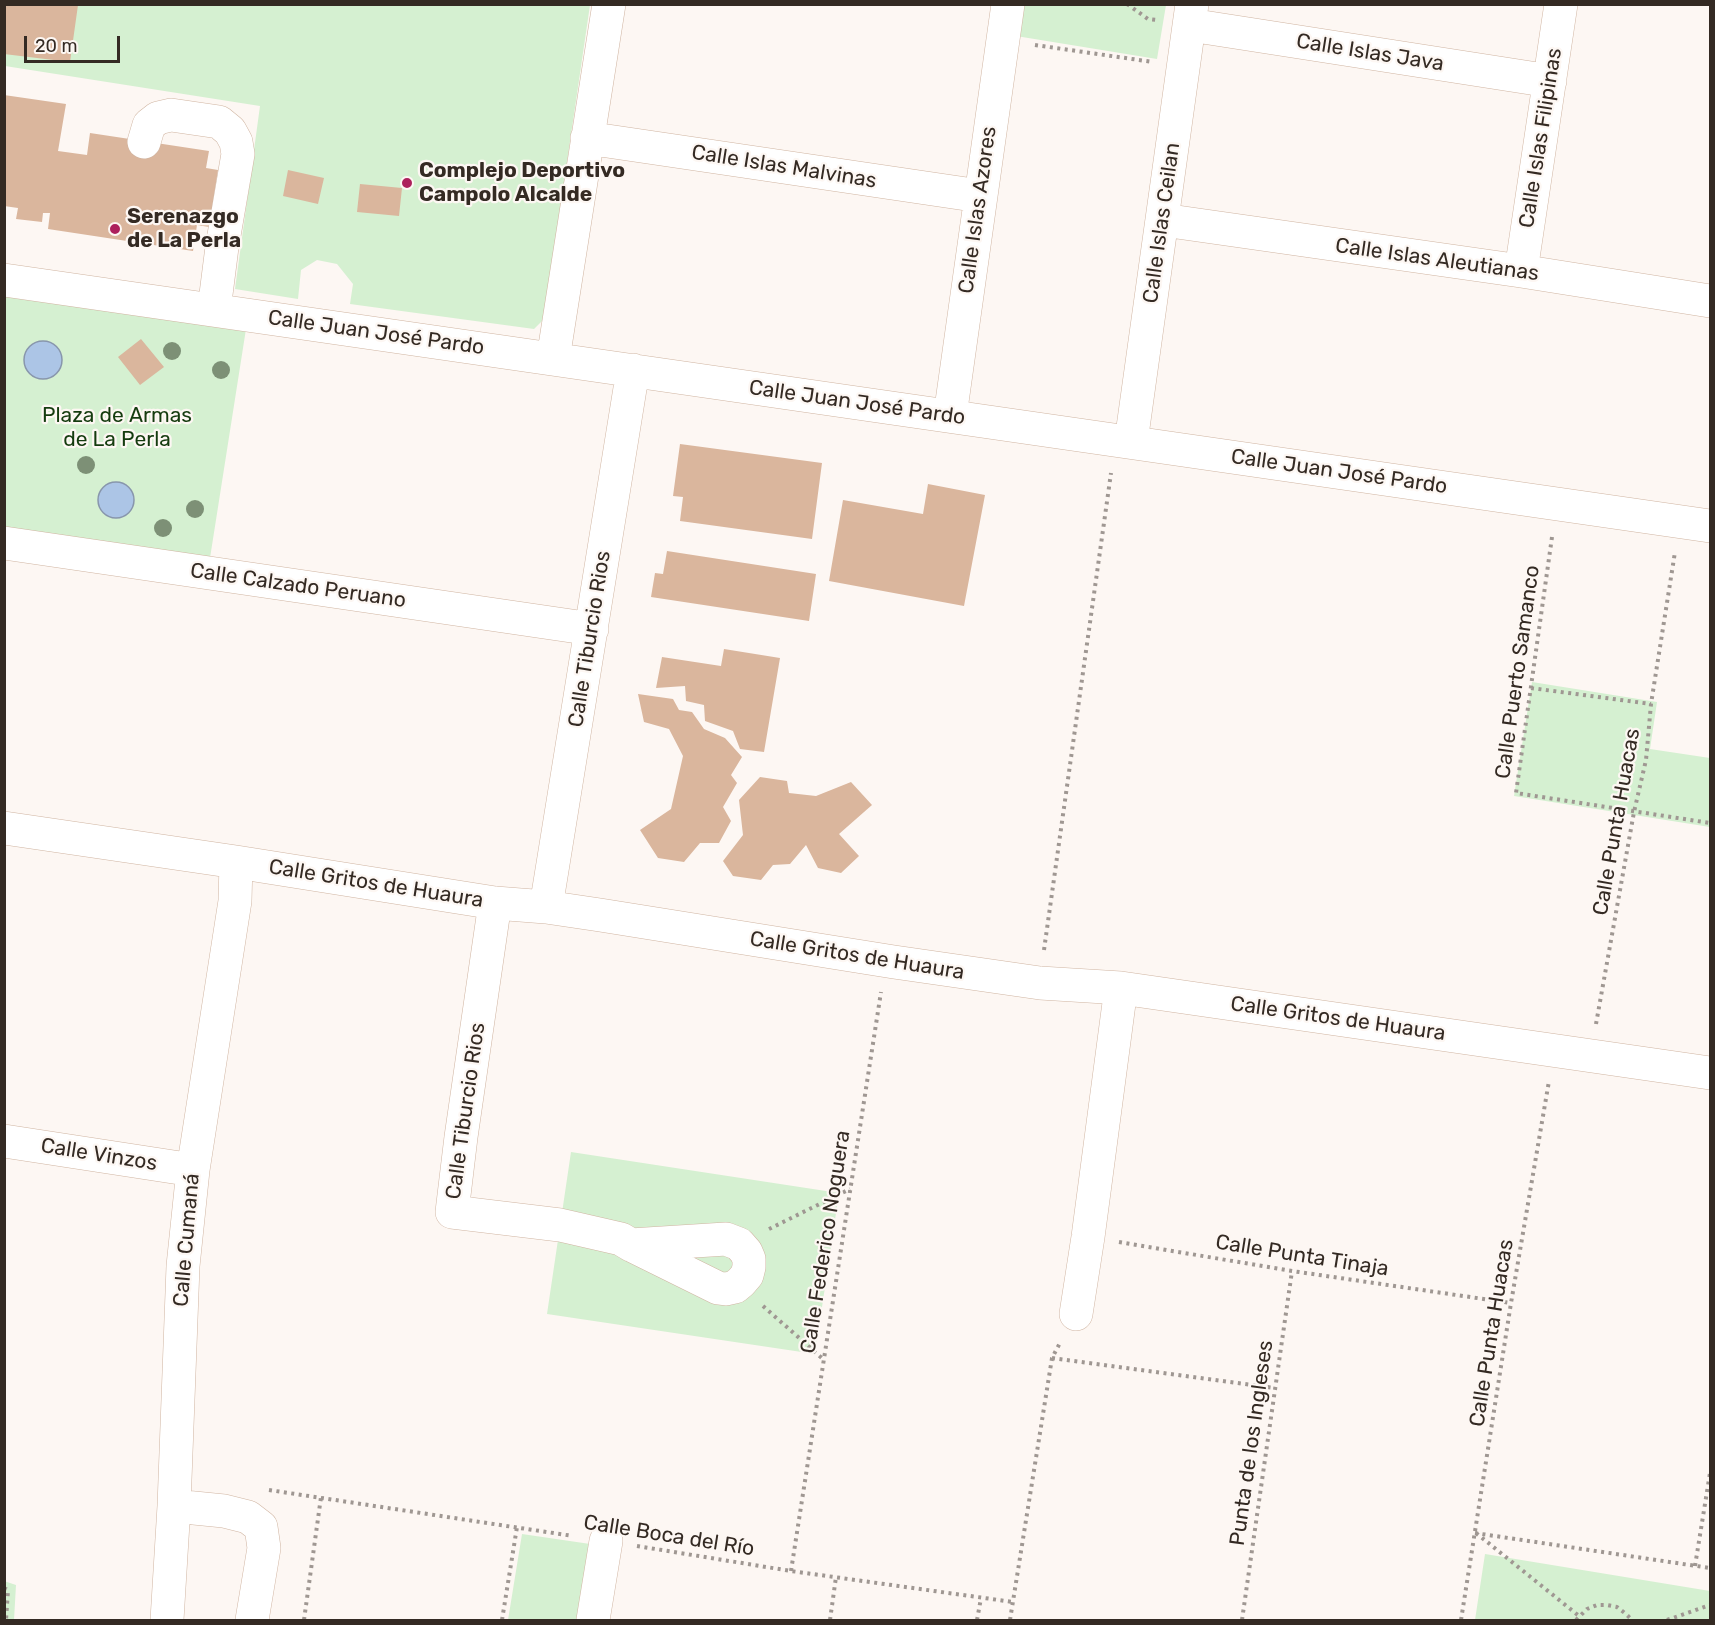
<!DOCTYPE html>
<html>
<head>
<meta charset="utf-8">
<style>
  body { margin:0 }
  #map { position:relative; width:1715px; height:1625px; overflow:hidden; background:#fdf7f3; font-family:Rubik,sans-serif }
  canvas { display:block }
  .frame { position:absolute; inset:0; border:6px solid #342a23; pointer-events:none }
  .scale { position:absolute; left:24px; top:36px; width:96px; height:27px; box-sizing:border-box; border:3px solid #342a23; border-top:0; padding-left:8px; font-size:18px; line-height:21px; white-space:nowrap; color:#342a23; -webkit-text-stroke:4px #fdf7f3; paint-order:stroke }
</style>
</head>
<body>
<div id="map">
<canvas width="1715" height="1625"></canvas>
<div class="frame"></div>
<div class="scale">20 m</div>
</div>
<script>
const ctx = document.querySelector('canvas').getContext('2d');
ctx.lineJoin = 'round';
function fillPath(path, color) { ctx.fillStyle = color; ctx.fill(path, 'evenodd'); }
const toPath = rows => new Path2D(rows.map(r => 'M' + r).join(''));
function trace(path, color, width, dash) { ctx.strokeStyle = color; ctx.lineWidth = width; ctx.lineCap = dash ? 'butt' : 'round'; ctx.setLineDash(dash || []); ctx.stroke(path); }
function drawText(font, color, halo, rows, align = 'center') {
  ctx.font = font + ' Rubik,sans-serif'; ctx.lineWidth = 4.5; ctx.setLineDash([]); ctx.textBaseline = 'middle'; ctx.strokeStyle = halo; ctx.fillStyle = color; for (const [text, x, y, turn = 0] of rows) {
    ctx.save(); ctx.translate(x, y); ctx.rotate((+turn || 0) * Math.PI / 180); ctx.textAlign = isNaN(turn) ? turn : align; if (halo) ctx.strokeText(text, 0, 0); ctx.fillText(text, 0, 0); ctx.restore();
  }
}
fillPath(toPath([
  [4,5,590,5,544,319,534,329,350,304,353,284,337,264,317,260,301,270,298,299,235,289,260,106,5,66],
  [1021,5,1166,5,1157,59,1016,36],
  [5,295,246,329,210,558,5,528],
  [1532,682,1657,702,1650,749,1710,758,1710,827,1514,796],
  [571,1152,839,1193,815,1354,547,1314],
  [522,1534,597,1545,585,1620,508,1620],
  [1485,1554,1710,1591,1710,1620,1475,1620],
  [4,1581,16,1585,14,1620,5,1620]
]), '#d5f0d1');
const water = toPath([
  '24 360a19 19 0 1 1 38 0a19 19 0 1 1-38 0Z',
  '98 500a18 18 0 1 1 36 0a18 18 0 1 1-36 0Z'
]);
fillPath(water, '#acc5e6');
trace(water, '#8896ac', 1.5);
fillPath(toPath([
  [4,5,78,5,70,62,4,54],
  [4,95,66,104,58,151,87,155,90,133,209,151,206,168,218,170,209,227,197,225,193,251,48,229,50,213,43,213,42,222,16,219,18,208,4,206],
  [288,170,324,178,318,204,283,196],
  [360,184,402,188,399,216,357,212],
  [141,339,164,367,140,385,118,357],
  [680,444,822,463,812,539,680,521,683,497,673,496],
  [928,484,985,495,964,606,829,581,843,500,923,514],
  [667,551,816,574,809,621,651,597,655,573,663,574],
  [724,649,780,658,764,752,740,749,733,731,705,721,704,705,686,701,685,686,656,688,662,657,721,666],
  [638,694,673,699,679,710,692,712,704,729,725,738,742,757,731,775,737,783,723,807,731,821,719,843,700,843,684,862,658,858,640,830,671,809,683,756,669,729,644,722],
  [760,777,787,781,789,793,816,796,851,782,872,805,839,834,859,856,841,873,818,868,806,845,790,864,773,865,761,880,733,876,723,861,743,835,739,800]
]), '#dab69d');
const minor = toPath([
  [1190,25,1550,81],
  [587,138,980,196],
  [144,142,149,125,158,118,171,115,219,122,230,131,236,142,238,154,222,247,214,310],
  [1163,220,1521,271,1710,301],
  [1521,271,1561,4],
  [4,280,1710,526],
  [553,359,609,4],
  [950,416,1008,4],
  [1131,442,1192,4],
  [4,543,592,629],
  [4,828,236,862,495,903,546,907,600,915,894,962,1040,983,1121,988,1710,1073],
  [495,903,461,1137,452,1212,560,1225,621,1239,631,1245],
  [546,907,633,370],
  [4,1141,193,1170],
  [726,1239,739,1244,746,1252,749,1259,749,1267,747,1275,741,1282,735,1287,726,1289,718,1288,631,1245,726,1239],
  [1076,1314,1088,1237,1121,988],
  [174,1506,224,1511,248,1517,261,1527,264,1548,252,1620],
  [167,1620,174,1506,183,1266,193,1170,235,901,236,862],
  [593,1620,606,1541]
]);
trace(minor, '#d0b5a2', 34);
trace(toPath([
  [1127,4,1148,19,1157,20],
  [1035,45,1153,62],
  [1552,537,1516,793,1710,823],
  [1531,688,1651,704],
  [1044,950,1111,473],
  [1596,1024,1634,812,1646,760,1651,704,1675,552],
  [769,1229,850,1189],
  [1119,1242,1292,1271,1511,1303],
  [763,1306,823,1359],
  [1052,1358,1275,1388],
  [269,1490,573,1536],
  [1475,1533,1710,1568],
  [1476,1533,1579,1616],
  [637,1546,791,1571,1013,1602],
  [1695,1566,1710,1473],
  [791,1571,881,992],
  [4,1588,8,1590,6,1620],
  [304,1620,321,1497],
  [502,1620,517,1527],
  [830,1620,836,1577],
  [977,1620,981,1598],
  [1010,1620,1052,1358,1061,1341],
  [1242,1620,1292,1271],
  [1461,1620,1511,1303,1549,1081],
  [1576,1620,1587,1609,1597,1605,1607,1605,1617,1607,1626,1614,1632,1620],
  [1667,1620,1710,1605]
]), '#9f9792', 4, [3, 4.5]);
trace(minor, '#fff', 33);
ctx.fillStyle = '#7d9076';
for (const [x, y] of [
  [172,351],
  [221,370],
  [86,465],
  [195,509],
  [163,528]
]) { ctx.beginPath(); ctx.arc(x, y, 9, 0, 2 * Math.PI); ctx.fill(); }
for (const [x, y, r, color] of [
  [407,183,6,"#ad205c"],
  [115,229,6,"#ad205c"]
]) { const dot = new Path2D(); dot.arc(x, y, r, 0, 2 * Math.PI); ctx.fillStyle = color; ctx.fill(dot); trace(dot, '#fdf7f3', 2); }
drawText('21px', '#342a23', '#fdf7f3', [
  ["Calle Islas Java",1370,53,9],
  ["Calle Islas Filipinas",1541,138,-81],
  ["Calle Islas Malvinas",784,167,9],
  ["Calle Islas Azores",978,210,-82],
  ["Calle Islas Ceilan",1162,223,-82],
  ["Calle Islas Aleutianas",1437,260,8],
  ["Calle Juan José Pardo",376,333,8],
  ["Calle Juan José Pardo",857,403,8],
  ["Calle Juan José Pardo",1339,472,8],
  ["Calle Calzado Peruano",298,586,8],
  ["Calle Tiburcio Rios",590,639,-81],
  ["Calle Puerto Samanco",1518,672,-82],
  ["Calle Punta Huacas",1617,822,-80],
  ["Calle Gritos de Huaura",376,884,9],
  ["Calle Gritos de Huaura",857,956,9],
  ["Calle Gritos de Huaura",1338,1019,8],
  ["Calle Tiburcio Rios",466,1111,-82],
  ["Calle Vinzos",99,1155,9],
  ["Calle Cumaná",187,1240,-85],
  ["Calle Federico Noguera",826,1242,-81],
  ["Calle Punta Tinaja",1302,1256,9],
  ["Calle Punta Huacas",1492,1333,-81],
  ["Punta de los Ingleses",1252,1443,-82],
  ["Calle Boca del Río",669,1536,9]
]);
drawText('bold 21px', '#342a23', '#fdf7f3', [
  ["Complejo Deportivo",419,171],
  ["Campolo Alcalde",419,195],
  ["Serenazgo",127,217],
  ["de La Perla",127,241]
], 'left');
drawText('21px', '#153c0f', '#fdf7f3', [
  ["Plaza de Armas",117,416],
  ["de La Perla",117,440]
]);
</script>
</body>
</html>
